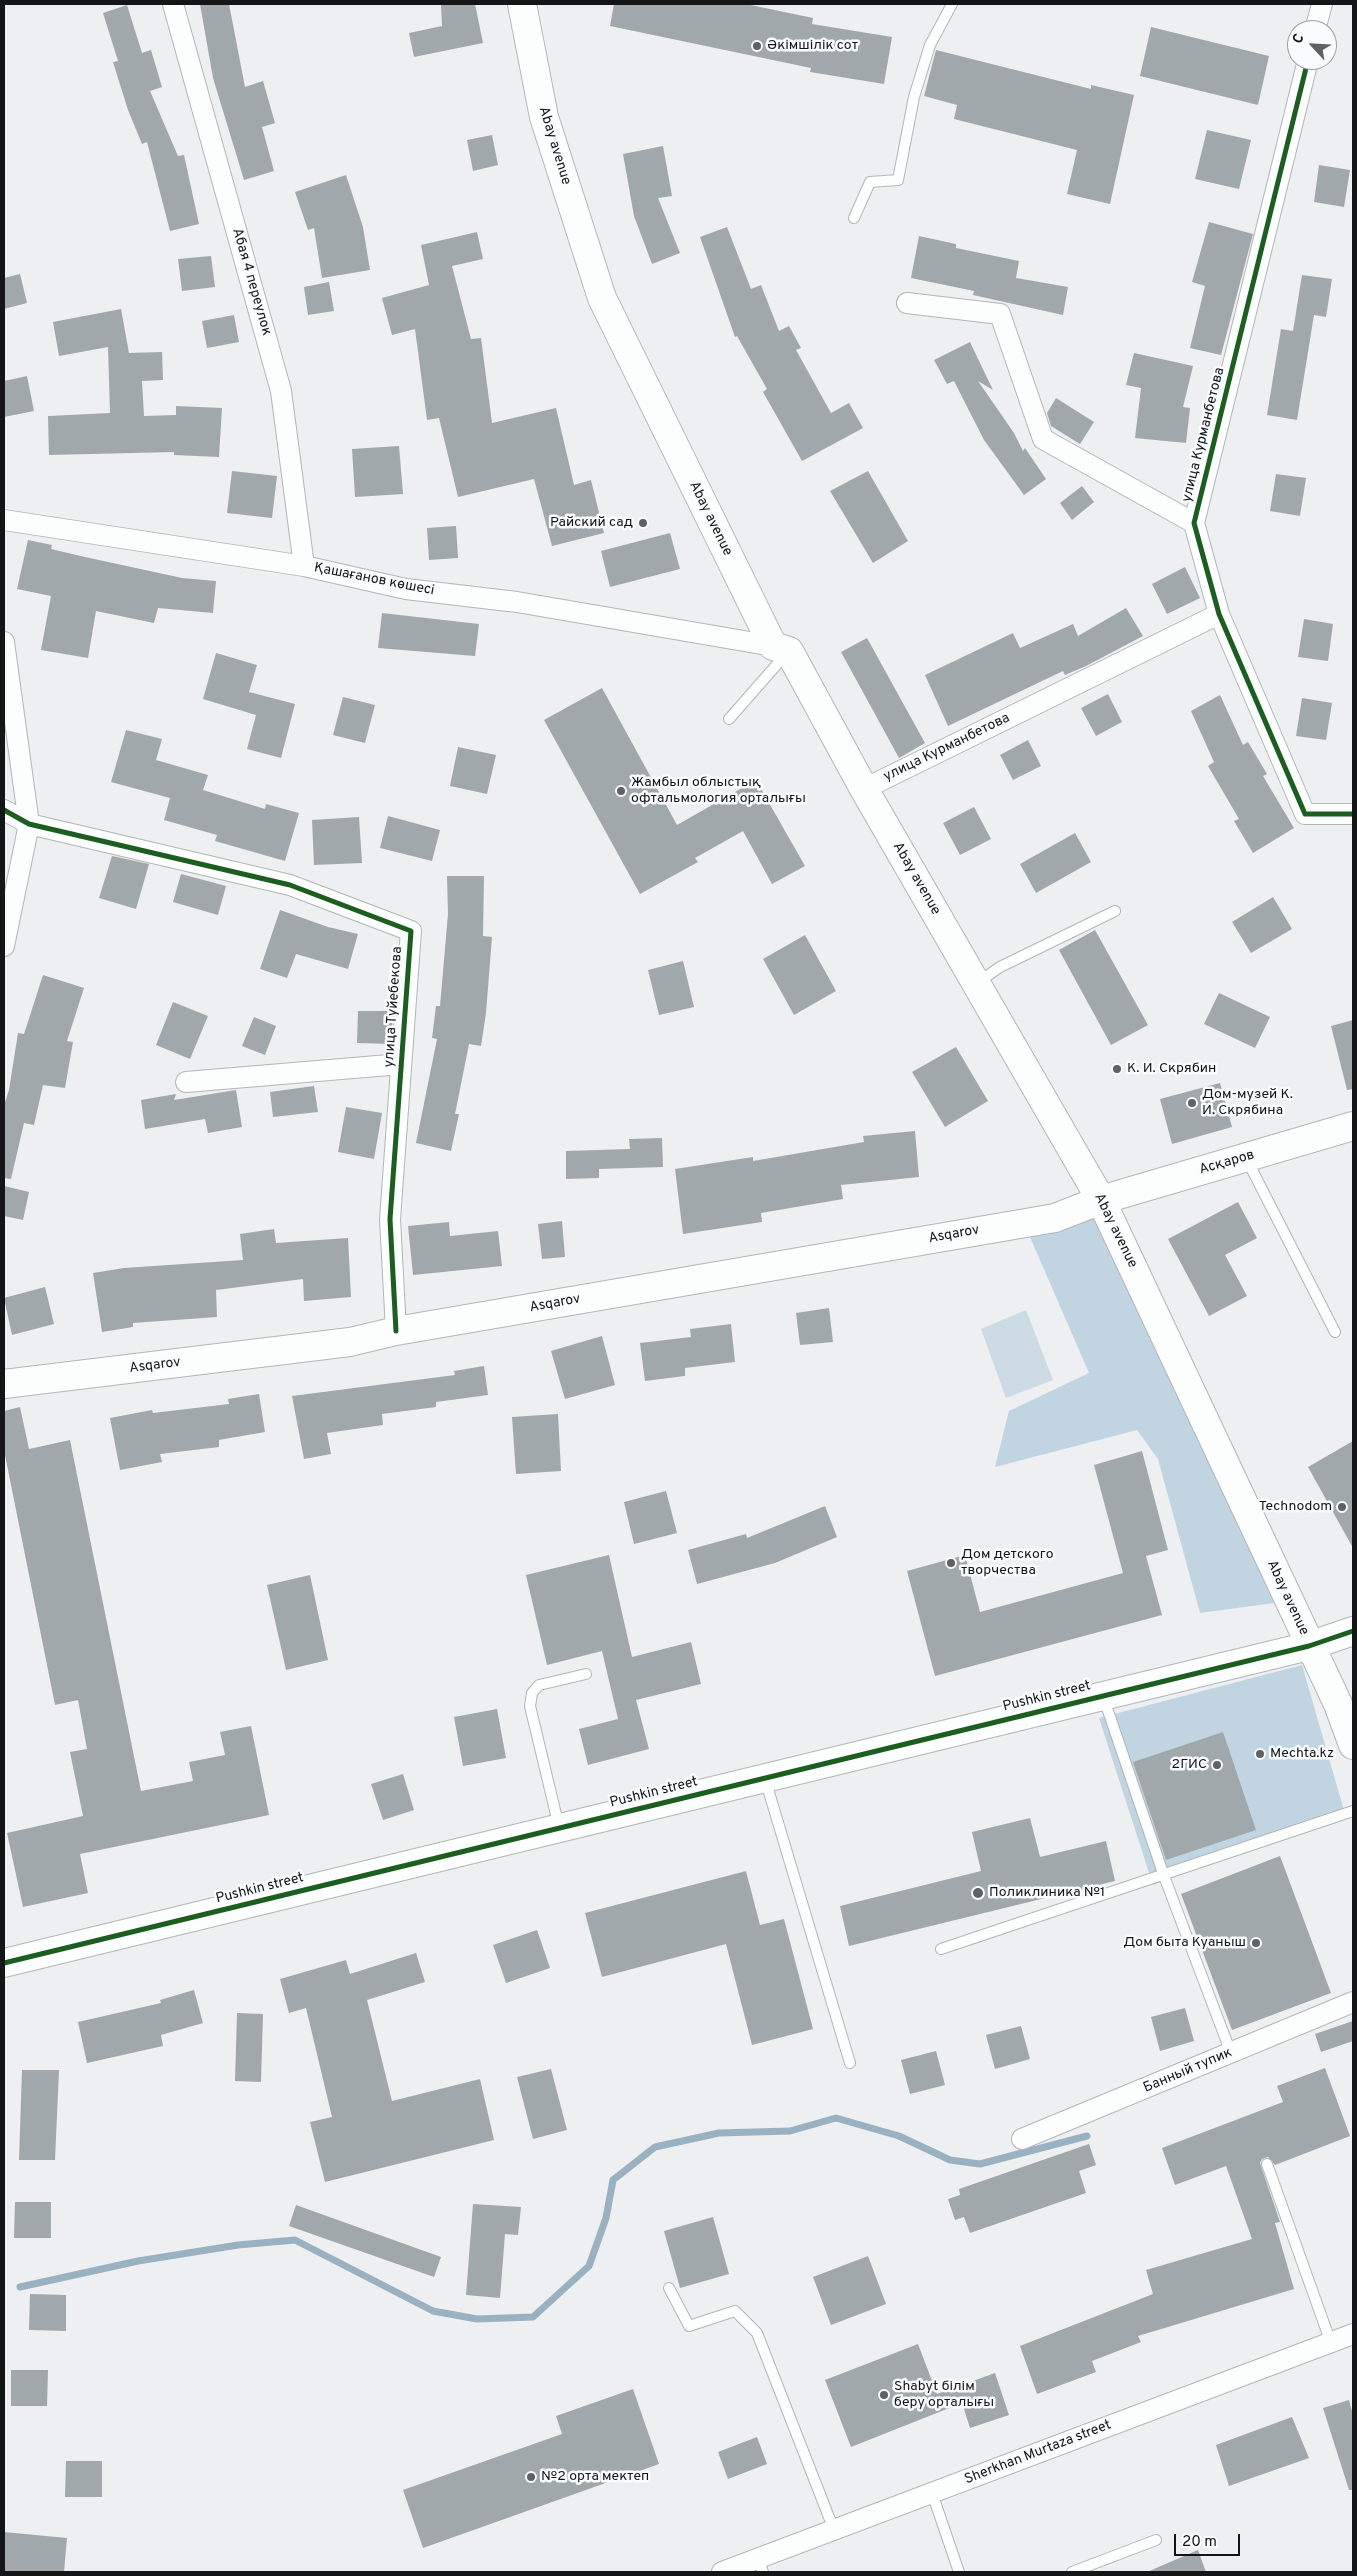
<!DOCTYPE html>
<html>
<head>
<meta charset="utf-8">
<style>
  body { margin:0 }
  #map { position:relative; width:1357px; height:2576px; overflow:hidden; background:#edeff1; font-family:Overpass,sans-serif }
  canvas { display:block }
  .frame { position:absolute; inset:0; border:5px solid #131516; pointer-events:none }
  .north { position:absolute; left:1287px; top:20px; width:50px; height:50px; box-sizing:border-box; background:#f9fcff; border:1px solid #9da0a2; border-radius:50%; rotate:295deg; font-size:14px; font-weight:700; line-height:20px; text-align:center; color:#131516 }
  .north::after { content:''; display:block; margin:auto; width:18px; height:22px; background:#5f6163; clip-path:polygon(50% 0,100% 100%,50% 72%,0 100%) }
  .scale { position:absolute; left:1174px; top:2534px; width:66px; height:22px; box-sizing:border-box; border:2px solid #131516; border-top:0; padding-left:6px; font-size:15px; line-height:18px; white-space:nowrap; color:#131516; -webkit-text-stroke:4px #f9fcff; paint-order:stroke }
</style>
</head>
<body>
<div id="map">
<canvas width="1357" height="2576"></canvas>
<div class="frame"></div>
<div class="north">С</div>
<div class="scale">20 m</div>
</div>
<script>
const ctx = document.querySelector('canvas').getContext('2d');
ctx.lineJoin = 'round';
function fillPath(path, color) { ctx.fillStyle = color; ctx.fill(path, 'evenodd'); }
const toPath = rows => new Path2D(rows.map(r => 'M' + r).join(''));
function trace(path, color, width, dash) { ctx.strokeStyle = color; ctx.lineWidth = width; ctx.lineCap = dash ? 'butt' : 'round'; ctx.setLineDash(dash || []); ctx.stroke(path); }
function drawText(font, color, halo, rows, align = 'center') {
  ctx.font = font + ' Overpass,sans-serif'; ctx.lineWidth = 5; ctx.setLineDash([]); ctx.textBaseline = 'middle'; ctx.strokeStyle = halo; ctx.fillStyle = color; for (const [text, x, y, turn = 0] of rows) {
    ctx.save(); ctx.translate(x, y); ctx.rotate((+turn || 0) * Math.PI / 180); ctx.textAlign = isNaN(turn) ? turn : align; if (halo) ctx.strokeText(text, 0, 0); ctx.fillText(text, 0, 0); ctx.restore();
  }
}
fillPath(toPath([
  [1026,1310,1053,1380,1006,1398,981,1329]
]), '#ccdae4');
fillPath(toPath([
  [1117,1200,1174,1383,1274,1603,1200,1613,1158,1459,1137,1430,995,1467,1009,1411,1089,1373,1030,1237],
  [1302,1665,1345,1814,1153,1885,1099,1718]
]), '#c1d4e2');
trace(toPath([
  [20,2287,138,2261,238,2245,295,2240,433,2311,477,2319,533,2317,589,2266,606,2218,613,2180,655,2147,719,2133,790,2131,836,2118,899,2136,950,2160,980,2164,1087,2136]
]), '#9ab1c1', 7);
fillPath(toPath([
  [200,4,229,4,245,87,263,81,275,123,262,127,274,171,244,180,213,78],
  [441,4,475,4,483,43,414,57,409,33,442,26],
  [614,4,746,4,813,18,812,24,892,37,884,84,810,72,811,68,610,26],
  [127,5,142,53,151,50,162,87,150,91,178,156,184,155,199,224,170,231,147,142,142,144,128,110,113,62,118,61,103,13],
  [1151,27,1269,56,1258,105,1140,76],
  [936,50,1091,89,1091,85,1134,95,1110,204,1067,194,1077,150,954,119,957,105,924,96],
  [1207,130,1251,140,1239,189,1195,179],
  [492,135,498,165,473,171,467,140],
  [663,146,672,196,658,198,680,253,652,264,634,216,623,154],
  [1319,165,1350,170,1344,207,1314,202],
  [346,175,363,227,370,270,322,278,314,228,308,230,295,192],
  [1209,222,1253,234,1221,355,1190,348,1205,286,1192,282],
  [727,227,751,289,761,285,779,331,789,326,801,348,796,350,831,413,849,403,863,428,802,461,763,392,767,389,737,336,735,337,700,237],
  [477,232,483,259,452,266,471,339,481,338,492,423,556,408,574,485,591,480,604,533,552,546,534,479,458,497,439,418,427,420,415,329,392,335,382,298,429,285,421,245],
  [919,236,956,244,956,248,1019,261,1016,278,1068,287,1063,315,973,295,974,291,911,278],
  [211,256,215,287,182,291,178,259],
  [20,274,27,303,4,309,4,278],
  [1302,275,1332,279,1326,317,1314,315,1297,420,1267,415,1281,329,1293,331],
  [329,282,334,311,308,315,304,287],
  [121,309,129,353,162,352,163,380,142,381,144,416,176,415,176,406,222,408,219,457,174,455,174,452,49,455,48,416,110,413,108,347,59,356,53,322],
  [234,315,239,342,207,348,202,321],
  [970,342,993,390,978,381,1014,433,1023,451,1025,448,1046,479,1024,495,984,440,954,381,947,384,934,360],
  [1134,353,1193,366,1183,407,1190,408,1186,443,1135,438,1141,388,1126,385],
  [27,376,34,411,4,417,4,381],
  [1056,398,1094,422,1080,444,1051,426,1047,413],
  [399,446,403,494,355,497,352,449],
  [232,471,277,476,272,518,227,513],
  [868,471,908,541,873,563,830,491],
  [1276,474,1306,478,1300,516,1270,511],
  [1082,486,1094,502,1072,520,1060,503],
  [456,526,458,558,429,560,427,528],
  [670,533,680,569,610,587,601,551],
  [28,540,52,545,51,549,85,557,182,578,216,581,213,613,158,608,154,623,96,611,88,658,41,650,51,596,17,589],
  [1185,567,1200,598,1167,614,1152,584],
  [1126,608,1143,636,1086,666,1065,675,1063,671,948,726,925,675,1013,633,1020,648,1073,624,1078,636],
  [382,613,479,624,475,656,378,648],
  [1304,619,1333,624,1328,661,1298,657],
  [867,638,925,743,899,758,841,652],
  [216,653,257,665,249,692,295,704,281,758,247,749,256,715,203,699],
  [602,688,677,825,756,780,805,866,772,884,743,831,695,858,698,862,640,894,544,720],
  [1108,694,1122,722,1096,736,1081,708],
  [1220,695,1243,745,1248,742,1267,774,1263,776,1294,828,1253,853,1234,821,1239,819,1208,766,1214,762,1191,711],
  [343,697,375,705,365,743,333,735],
  [1302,698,1332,703,1326,740,1296,736],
  [126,730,162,739,156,760,208,775,203,790,265,809,266,804,299,813,285,861,215,841,217,835,164,820,170,798,111,782],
  [1028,740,1041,766,1013,780,1000,755],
  [458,747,496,755,487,794,450,786],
  [974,807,991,839,960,855,943,823],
  [388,816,440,830,432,861,380,848],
  [359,817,362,863,314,865,312,820],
  [1075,833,1091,862,1036,893,1020,864],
  [112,856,149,864,136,909,99,898],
  [181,874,226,886,218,915,173,902],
  [447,876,484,876,483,936,492,937,486,1013,481,1046,469,1044,455,1114,459,1114,451,1151,416,1143,437,1039,432,1038,436,1006,440,1006,448,914],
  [1273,897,1292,929,1251,953,1232,922],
  [280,910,328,927,358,934,348,969,296,954,287,978,260,969],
  [1095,930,1148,1025,1111,1045,1059,950],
  [805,935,836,991,794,1015,763,959],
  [683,961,694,1007,659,1015,648,970],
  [43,975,84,988,67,1041,73,1042,65,1088,43,1085,34,1125,24,1123,11,1179,4,1178,4,1105,9,1090,18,1033,24,1034],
  [1219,993,1270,1017,1255,1048,1204,1024],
  [173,1002,208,1016,190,1059,156,1045],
  [358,1011,393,1011,391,1044,357,1043],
  [254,1017,276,1026,265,1055,242,1046],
  [1353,1020,1353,1089,1347,1090,1331,1026],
  [956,1047,988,1101,945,1127,912,1072],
  [1220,1083,1232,1127,1172,1144,1160,1099],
  [314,1086,318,1112,273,1117,270,1092],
  [236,1090,242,1127,208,1133,205,1119,145,1129,141,1100,176,1094,174,1100],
  [346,1107,382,1113,374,1159,338,1152],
  [915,1131,919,1177,841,1185,843,1199,761,1213,762,1222,683,1234,675,1169,753,1157,753,1161,864,1142,863,1136],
  [662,1138,663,1167,599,1169,599,1178,566,1179,566,1151,630,1149,629,1139],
  [4,1186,29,1192,23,1220,4,1216],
  [1238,1202,1257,1238,1225,1255,1247,1296,1209,1316,1168,1239],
  [562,1221,565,1257,542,1259,538,1224],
  [449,1222,450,1236,498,1231,502,1266,413,1275,408,1226],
  [274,1229,276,1243,348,1238,351,1297,304,1301,303,1279,216,1290,217,1317,133,1323,133,1327,102,1332,93,1273,124,1268,243,1260,240,1234],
  [45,1287,54,1324,12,1335,4,1298],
  [829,1308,833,1342,800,1345,796,1313],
  [731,1324,735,1362,685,1368,685,1376,645,1381,640,1343,691,1337,690,1329],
  [602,1336,615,1385,565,1399,551,1351],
  [484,1366,488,1395,436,1402,436,1407,382,1414,383,1425,327,1433,331,1454,304,1459,292,1396,455,1375,454,1371],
  [259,1394,265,1432,219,1440,219,1447,160,1454,162,1462,120,1470,110,1418,152,1410,153,1413,229,1404,228,1399],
  [20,1407,29,1449,70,1440,141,1791,193,1781,189,1762,225,1755,220,1732,251,1726,269,1815,80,1854,88,1893,23,1907,7,1833,83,1816,70,1752,87,1749,78,1700,55,1705,4,1450,4,1411],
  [558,1414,561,1471,516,1474,512,1417],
  [1353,1441,1353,1548,1308,1467],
  [1142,1451,1168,1550,1146,1556,1162,1615,935,1676,907,1571,965,1555,980,1612,1123,1573,1094,1465],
  [666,1491,677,1533,634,1544,624,1502],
  [825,1506,837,1537,775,1563,697,1584,688,1550,746,1534,747,1538],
  [609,1555,632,1657,691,1642,701,1684,636,1700,649,1749,588,1765,579,1729,618,1719,602,1651,547,1665,526,1575],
  [310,1575,328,1660,286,1670,267,1585],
  [497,1709,506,1758,463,1766,454,1717],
  [1223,1732,1256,1830,1166,1860,1133,1762],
  [403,1774,414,1810,383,1820,371,1784],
  [1030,1818,1040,1857,1106,1841,1115,1881,849,1946,840,1906,981,1871,972,1832],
  [1280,1856,1331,1993,1232,2030,1181,1894],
  [746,1871,760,1925,784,1919,813,2029,752,2045,726,1944,602,1977,585,1913],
  [537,1930,550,1968,506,1983,493,1945],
  [416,1953,425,1982,367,2000,392,2101,480,2079,494,2140,325,2182,310,2122,332,2117,306,2008,289,2013,280,1979,346,1960,350,1974],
  [194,1990,203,2023,161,2035,163,2046,87,2063,78,2022,161,2003,160,2000],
  [1185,2008,1194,2041,1160,2051,1151,2017],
  [237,2013,263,2014,261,2082,235,2081],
  [1353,2021,1353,2041,1321,2052,1315,2034],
  [1021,2026,1030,2059,995,2069,986,2035],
  [936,2051,945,2085,910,2094,901,2060],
  [1325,2068,1350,2136,1275,2165,1268,2157,1262,2159,1260,2163,1280,2222,1275,2223,1294,2289,1138,2336,1141,2342,1092,2361,1096,2372,1037,2394,1020,2346,1153,2294,1146,2270,1252,2239,1226,2166,1175,2185,1162,2148,1283,2102,1277,2086],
  [551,2069,567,2130,533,2139,517,2077],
  [22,2070,59,2070,55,2160,19,2160],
  [1089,2144,1096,2165,1079,2171,1086,2193,970,2233,964,2217,955,2220,948,2199,960,2195,959,2189],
  [15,2202,51,2202,51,2238,14,2238],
  [473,2204,521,2207,518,2235,505,2234,500,2298,466,2295],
  [296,2205,441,2257,434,2277,289,2226],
  [713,2217,729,2274,680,2288,664,2231],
  [868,2256,886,2304,831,2325,813,2277],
  [30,2294,66,2295,66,2331,29,2330],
  [918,2344,937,2394,995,2373,1009,2415,970,2428,962,2403,851,2447,825,2380],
  [11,2370,48,2370,47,2406,11,2406],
  [633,2389,659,2464,423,2548,403,2490,562,2434,556,2416],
  [1349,2400,1353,2415,1353,2490,1349,2490,1323,2408],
  [1292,2417,1309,2458,1229,2486,1216,2445],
  [757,2437,767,2464,728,2479,718,2452],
  [66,2461,102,2461,102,2497,65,2497],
  [4,2532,67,2538,64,2572,4,2572],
  [1198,2550,1206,2572,1147,2572]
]), '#a1a8ac');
const lane = toPath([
  [854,218,870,182,898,180,914,97,930,45,952,4],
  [729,719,787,653],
  [977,983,1000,967,1115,911],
  [1246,1158,1335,1332],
  [1103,1696,1164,1876,1231,2053],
  [765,1779,850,2063],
  [559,1827,530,1706,532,1693,539,1685,586,1674],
  [941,1949,1353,1811],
  [1267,2164,1331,2343],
  [669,2288,689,2326,735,2311,757,2333,834,2530],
  [932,2493,959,2572],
  [758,2559,763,2572],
  [1072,2572,1156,2540]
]);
const street = toPath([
  [173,4,281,391,304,566],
  [1315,30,1322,4],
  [1308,60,1194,523,1219,614,1305,814,1353,814],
  [907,303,1000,314,1043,439,1194,523],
  [4,520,304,566,406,589,517,602,773,646],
  [4,642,29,824,4,946],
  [864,789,1219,614],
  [4,810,29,824,290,885,411,931,390,1219,396,1331],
  [186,1082,401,1064],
  [1022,2139,1353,2002],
  [722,2572,1353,2334]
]);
const secondary = toPath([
  [522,4,544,117,602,298,773,646,789,651,864,789,1101,1200,1338,1704,1353,1745],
  [4,1384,350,1342,396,1331,1055,1218,1101,1200,1353,1126],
  [4,1963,1309,1646,1353,1631]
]);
trace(lane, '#b3b5b7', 12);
trace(street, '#b3b5b7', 22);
trace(secondary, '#b3b5b7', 30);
trace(lane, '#fcfdfd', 10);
trace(street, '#fcfdfd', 20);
trace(secondary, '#fcfdfd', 28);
trace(toPath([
  [1308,60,1194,523,1219,614,1305,814,1353,814],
  [4,810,29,824,290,885,411,931,390,1219,396,1331],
  [4,1963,1309,1646,1353,1631]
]), '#1b5e20', 5);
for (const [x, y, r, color] of [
  [757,46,5,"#5f6163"],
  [643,523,5,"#5f6163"],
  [621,791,5,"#5f6163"],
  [1117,1069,5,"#5f6163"],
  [1192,1103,5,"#5f6163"],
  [1342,1507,5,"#5f6163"],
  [951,1563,5,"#5f6163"],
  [1260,1754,5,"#5f6163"],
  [1217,1765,5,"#5f6163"],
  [978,1893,6,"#5f6163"],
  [1256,1943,5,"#5f6163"],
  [884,2395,5,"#5f6163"],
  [531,2477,5,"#5f6163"]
]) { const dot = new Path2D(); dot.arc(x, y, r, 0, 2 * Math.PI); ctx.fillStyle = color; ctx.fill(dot); trace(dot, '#f9fcff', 2); }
drawText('14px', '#131516', '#f9fcff', [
  ["Әкімшілік сот",767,46],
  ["Райский сад",633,523,"right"],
  ["Жамбыл облыстық",631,783],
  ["офтальмология орталығы",631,799],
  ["К. И. Скрябин",1127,1069],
  ["Дом-музей К.",1202,1095],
  ["И. Скрябина",1202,1111],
  ["Technodom",1332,1507,"right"],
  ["Дом детского",961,1555],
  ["творчества",961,1571],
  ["Mechta.kz",1270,1754],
  ["2ГИС",1207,1765,"right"],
  ["Поликлиника №1",989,1893],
  ["Дом быта Куаныш",1246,1943,"right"],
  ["Shabyt білім",894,2387],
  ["беру орталығы",894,2403],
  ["№2 орта мектеп",541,2477]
], 'left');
drawText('14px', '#131516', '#f9fcff', [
  ["Abay avenue",554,146,73],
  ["Абая 4 переулок",251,282,74],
  ["улица Курманбетова",1204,435,-76],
  ["Abay avenue",710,519,64],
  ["Қашағанов көшесі",374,580,11],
  ["улица Курманбетова",947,748,-26],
  ["Abay avenue",916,879,60],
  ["улица Туйебекова",394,1007,-86],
  ["Асқаров",1227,1163,-16],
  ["Abay avenue",1115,1231,64],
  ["Asqarov",954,1235,-10],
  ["Asqarov",555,1304,-10],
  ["Asqarov",155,1366,-7],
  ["Abay avenue",1287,1598,65],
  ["Pushkin street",1047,1697,-14],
  ["Pushkin street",654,1793,-14],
  ["Pushkin street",260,1889,-14],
  ["Банный тупик",1188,2071,-23],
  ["Sherkhan Murtaza street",1038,2453,-21]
]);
</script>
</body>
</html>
